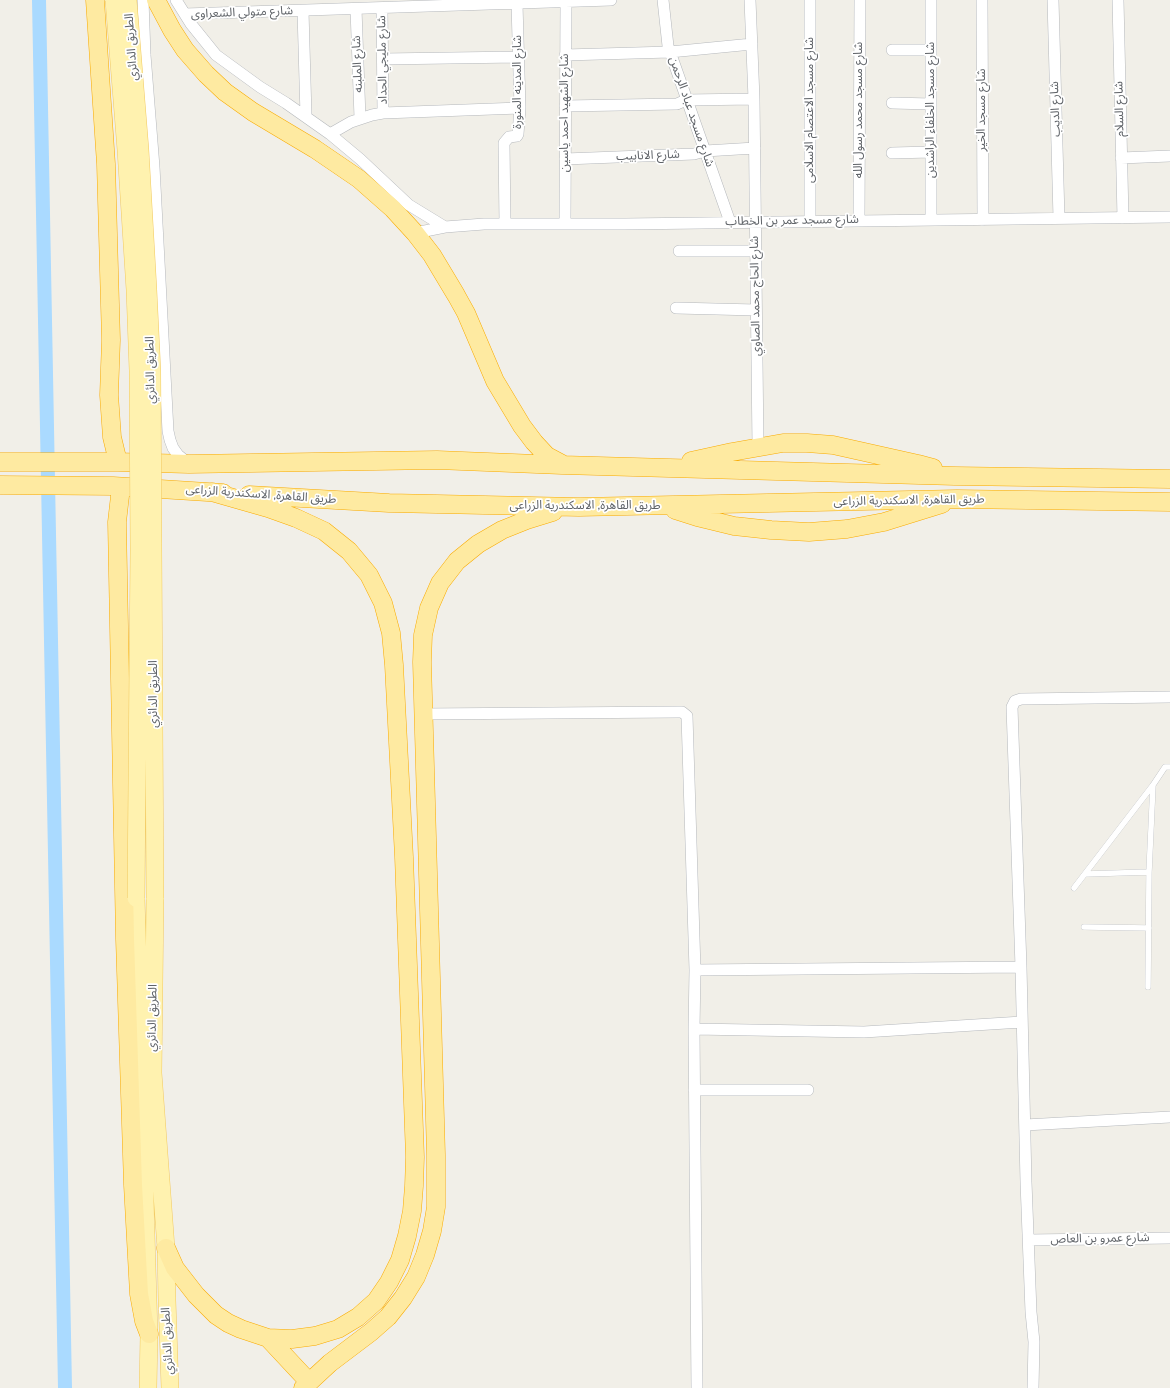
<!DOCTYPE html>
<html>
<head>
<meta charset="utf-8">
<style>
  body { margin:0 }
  canvas { display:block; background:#f1efe8 }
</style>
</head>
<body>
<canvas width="1170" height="1388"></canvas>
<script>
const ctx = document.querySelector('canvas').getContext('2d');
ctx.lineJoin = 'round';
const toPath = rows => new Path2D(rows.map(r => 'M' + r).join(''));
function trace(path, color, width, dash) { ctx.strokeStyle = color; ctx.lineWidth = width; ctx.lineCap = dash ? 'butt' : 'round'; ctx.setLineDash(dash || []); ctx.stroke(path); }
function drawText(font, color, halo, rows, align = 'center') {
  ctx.font = font + ' "Nunito Sans","Noto Sans Arabic",sans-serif'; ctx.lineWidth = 3.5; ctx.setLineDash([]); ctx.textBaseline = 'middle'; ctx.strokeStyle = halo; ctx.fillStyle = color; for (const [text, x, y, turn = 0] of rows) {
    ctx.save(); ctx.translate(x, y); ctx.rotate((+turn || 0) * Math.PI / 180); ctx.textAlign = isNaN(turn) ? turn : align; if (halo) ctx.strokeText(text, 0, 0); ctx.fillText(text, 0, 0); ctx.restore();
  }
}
trace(toPath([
  [39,0,65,1388]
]), '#aadaff', 14);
const service = toPath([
  [1086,874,1149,872],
  [1074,888,1153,785,1165,767,1170,767],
  [1084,927,1149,928],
  [1148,987,1149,872,1153,785]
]);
const minor = toPath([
  [143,0,145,55,154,167,168,431,170,440,173,448,178,455,189,464],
  [176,0,191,24,216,55,260,87,286,103,330,134,360,159,409,205,445,227],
  [663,0,668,46,730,222],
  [750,0,754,99,758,447],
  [810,0,810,221],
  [931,0,931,220],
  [982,0,983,220],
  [1053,0,1059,218],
  [1118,0,1123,218],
  [382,8,383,113],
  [356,9,360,118],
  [303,11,306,116],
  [185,14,611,0],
  [892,50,931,50],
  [565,55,670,52,752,44],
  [383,59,518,57],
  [892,103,931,104],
  [565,106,677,104,686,100,754,99],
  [330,134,351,122,372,115,383,113,520,108],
  [892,153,931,152],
  [1121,158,1170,156],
  [565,159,694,154,705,151,755,148],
  [859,220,860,0],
  [505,224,504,143,509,137,517,136,518,134,520,108,517,4],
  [565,224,566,2],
  [415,233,445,227,484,224,625,224,1170,217],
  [679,251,756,251],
  [676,308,756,310],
  [423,714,678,712,682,712,687,716,695,970,694,1029,697,1388],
  [695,970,1021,967],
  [694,1029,864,1032,1022,1022],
  [694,1090,808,1090],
  [1025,1125,1170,1117],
  [1029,1240,1170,1238],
  [1033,1388,1034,1342,1031,1312,1026,1182,1021,967,1012,707,1015,701,1021,699,1170,697]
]);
const primary = toPath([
  [136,898,149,1334,148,1388],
  [155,898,153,1073,166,1248,167,1300,170,1388]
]);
const trunk = toPath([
  [95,0,106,164,111,340,109,395,112,437,118,462],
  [156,0,172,30,185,50,206,74,225,92,253,112,315,149,359,179,393,209,415,233,432,255,456,295,466,313,495,381,522,426,534,442,547,456,562,464],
  [691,461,732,452,783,443,807,443,833,445,918,464,933,468],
  [0,462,118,462,189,464,437,460,562,465,955,476,1170,479],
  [0,485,113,486,223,493],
  [121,487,117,522,125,939,133,1185,139,1294,144,1321,149,1334],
  [249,495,389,503,579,507,957,499,1170,502],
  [675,510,697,517,734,526,771,530,809,532,847,529,884,522,942,504],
  [166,1248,175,1268,196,1295,216,1315,228,1323,241,1329,268,1338,292,1339,315,1336,338,1329,358,1317,376,1301,389,1282,400,1260,407,1236,412,1211,414,1186,415,1157,404,857,394,665,391,633,383,603,369,575,349,551,324,531,296,518,268,508,212,492],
  [268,1338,309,1382],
  [303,1388,330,1363,371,1332,388,1317,403,1298,416,1277,425,1255,432,1231,436,1207,436,1155,422,662,423,635,429,608,440,583,457,561,478,544,502,530,527,520,553,512]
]);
trace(service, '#b5b8bc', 6);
trace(minor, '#b5b8bc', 12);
trace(primary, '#f2c960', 18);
trace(trunk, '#f9ab00', 19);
trace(service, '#fff', 5.5);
trace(minor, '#fff', 11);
trace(primary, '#fff2af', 17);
trace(trunk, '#feeaa1', 18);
const primaryBridge = toPath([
  [114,0,126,150,135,290,138,371,139,550,136,898],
  [128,0,140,149,148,289,152,371,155,898]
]);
trace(primaryBridge, '#f2c960', 18, []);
trace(primaryBridge, '#fff2af', 17);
drawText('12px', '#5f6368', '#fff', [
  ["شارع متولي الشعراوى",242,13,-2],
  ["الطريق الدائري",132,47,-94],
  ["شارع مليجي الحداد",383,60,-91],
  ["شارع الملبنه",358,64,-92],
  ["شارع المدينه المنورة",518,82,-90],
  ["شارع الديب",1056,109,-92],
  ["شارع السلام",1120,109,-91],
  ["شارع مسجد الاعتصام الاسلامى",810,110,-90],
  ["شارع مسجد محمد رسول الله",859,110,-90],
  ["شارع مسجد الخلفاء الراشدين",931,110,-90],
  ["شارع مسجد الخير",982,110,-90],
  ["شارع مسجد عباد الرحمن",691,112,71],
  ["شارع الشهيد احمد ياسين",565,113,-90],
  ["شارع الانابيب",648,156,-2],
  ["شارع مسجد عمر بن الخطاب",792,221,-1],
  ["شارع الحاج محمد الصاوي",756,296,-91],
  ["الطريق الدائري",151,370,-91],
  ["طريق القاهرة, الاسكندرية الزراعى",261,495,4],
  ["طريق القاهرة, الاسكندرية الزراعى",909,501,-1],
  ["طريق القاهرة, الاسكندرية الزراعى",585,506],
  ["الطريق الدائري",154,694,-90],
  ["الطريق الدائري",153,1018,-89],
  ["شارع عمرو بن العاص",1100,1239,-1],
  ["الطريق الدائري",168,1341,-93]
]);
</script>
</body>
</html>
